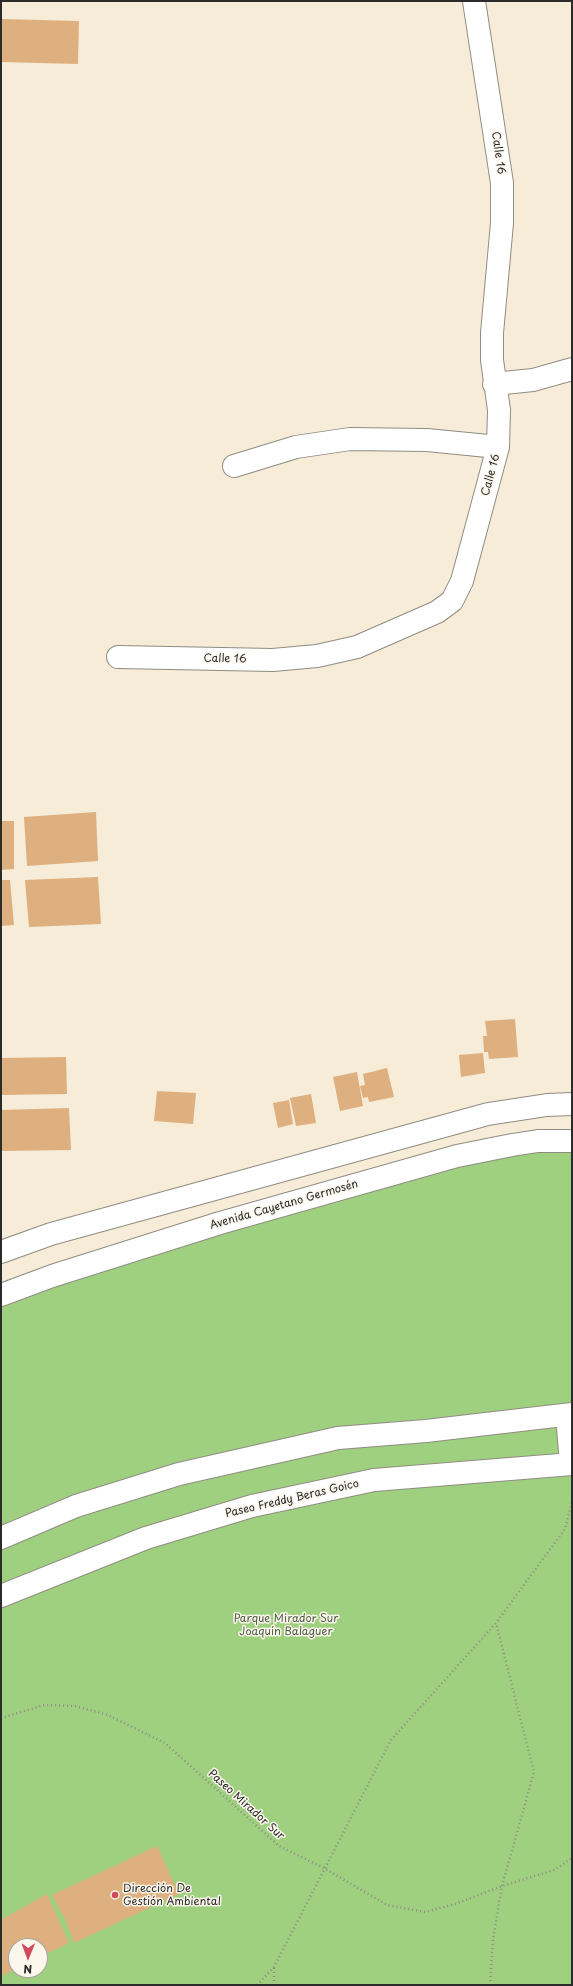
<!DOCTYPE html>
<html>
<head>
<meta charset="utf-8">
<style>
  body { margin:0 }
  #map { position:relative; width:573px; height:1986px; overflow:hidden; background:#f6ecd8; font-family:"Playpen Sans",sans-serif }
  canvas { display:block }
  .frame { position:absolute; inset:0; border:2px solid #2b2b2b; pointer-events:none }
  .north { position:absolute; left:8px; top:1938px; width:40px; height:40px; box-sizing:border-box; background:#fbf7ec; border:1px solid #a8a59f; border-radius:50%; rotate:181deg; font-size:11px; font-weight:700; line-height:16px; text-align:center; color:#2b2b2b }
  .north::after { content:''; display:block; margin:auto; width:14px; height:18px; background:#d1495b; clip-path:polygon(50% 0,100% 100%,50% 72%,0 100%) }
</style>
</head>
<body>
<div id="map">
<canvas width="573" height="1986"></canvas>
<div class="frame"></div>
<div class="north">N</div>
</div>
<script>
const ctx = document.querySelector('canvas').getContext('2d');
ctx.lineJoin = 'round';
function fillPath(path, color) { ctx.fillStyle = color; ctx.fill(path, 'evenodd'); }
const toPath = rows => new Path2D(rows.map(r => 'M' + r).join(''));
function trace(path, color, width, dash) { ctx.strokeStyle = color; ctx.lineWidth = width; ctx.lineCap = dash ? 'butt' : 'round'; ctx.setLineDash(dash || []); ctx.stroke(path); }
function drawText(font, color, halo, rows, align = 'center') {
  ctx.font = font + ' "Playpen Sans",sans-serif'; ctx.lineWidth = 3; ctx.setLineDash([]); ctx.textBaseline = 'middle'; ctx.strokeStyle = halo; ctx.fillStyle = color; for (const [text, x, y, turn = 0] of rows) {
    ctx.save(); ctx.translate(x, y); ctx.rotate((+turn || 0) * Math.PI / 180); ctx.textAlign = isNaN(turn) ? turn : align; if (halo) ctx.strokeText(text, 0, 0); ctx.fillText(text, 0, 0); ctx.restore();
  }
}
fillPath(toPath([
  [572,1141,572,1985,1,1985,1,1305,15,1298,223,1232,503,1149],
  [16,1946,40,1946,40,1970,16,1970]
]), '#9ed080');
fillPath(toPath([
  [1,19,79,21,78,64,1,62],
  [96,812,98,861,27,866,24,817],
  [1,821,14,821,14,869,1,870],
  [98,877,101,924,29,927,25,880],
  [1,880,10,880,14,925,1,926],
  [515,1019,518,1057,489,1059,488,1052,484,1052,483,1036,487,1036,485,1021],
  [483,1053,485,1073,461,1077,459,1055],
  [66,1057,67,1094,1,1095,1,1058],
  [387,1068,394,1097,369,1102,368,1097,363,1098,360,1086,365,1085,363,1074],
  [357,1072,363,1106,340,1111,333,1077],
  [157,1091,196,1093,193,1124,154,1121],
  [311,1094,316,1123,296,1126,290,1098],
  [289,1100,293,1124,278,1128,273,1103],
  [69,1108,71,1150,1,1151,1,1110],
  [157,1846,179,1894,74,1943,65,1919,52,1895],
  [47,1894,69,1943,40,1957,40,1946,16,1946,16,1969,1,1976,1,1920]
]), '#deaf7f');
const minor = toPath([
  [494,384,533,380,572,369],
  [234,466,296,447,350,439,427,440,498,447],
  [118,657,273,660,317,656,357,647,437,612,452,601,462,581,498,447,499,410,492,360,492,333,502,223,502,183,474,1]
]);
const tertiary = toPath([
  [1,1252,51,1234,488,1114,547,1105,572,1104],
  [1,1295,52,1276,220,1223,457,1156,512,1145,538,1141,572,1141],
  [567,1415,571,1464],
  [1,1538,76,1506,179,1474,338,1438,426,1431,572,1414],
  [1,1596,146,1538,252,1506,374,1480,572,1464]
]);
trace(minor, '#908c82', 24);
trace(tertiary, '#908c82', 24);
trace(toPath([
  [1,1718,45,1705,75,1706,108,1715,165,1743,279,1846,324,1868,387,1905,425,1912,455,1904,502,1886,554,1870,572,1858],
  [257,1985,274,1967,391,1740,496,1623,565,1529,572,1502],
  [274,1985,274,1968],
  [490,1985,493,1940,502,1886,534,1772,496,1623]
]), '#908c82', 2.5, [1, 3]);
trace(minor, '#fff', 22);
trace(tertiary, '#fff', 22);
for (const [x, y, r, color] of [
  [115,1895,4,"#d1495b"]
]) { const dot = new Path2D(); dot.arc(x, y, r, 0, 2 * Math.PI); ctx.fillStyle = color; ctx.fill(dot); trace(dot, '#fbf7ec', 1.5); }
drawText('11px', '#2b2b2b', '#fbf7ec', [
  ["Calle 16",498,153,82],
  ["Calle 16",491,475,-75],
  ["Calle 16",225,659,1],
  ["Avenida Cayetano Germosén",284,1205,-16],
  ["Paseo Freddy Beras Goico",292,1499,-13],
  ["Paseo Mirador Sur",246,1805,42]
]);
drawText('11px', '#4e5d44', '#fbf7ec', [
  ["Parque Mirador Sur",286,1619],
  ["Joaquín Balaguer",286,1632]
]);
drawText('11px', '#2b2b2b', '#fbf7ec', [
  ["Dirección De",123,1889],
  ["Gestión Ambiental",123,1902]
], 'left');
</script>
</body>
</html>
